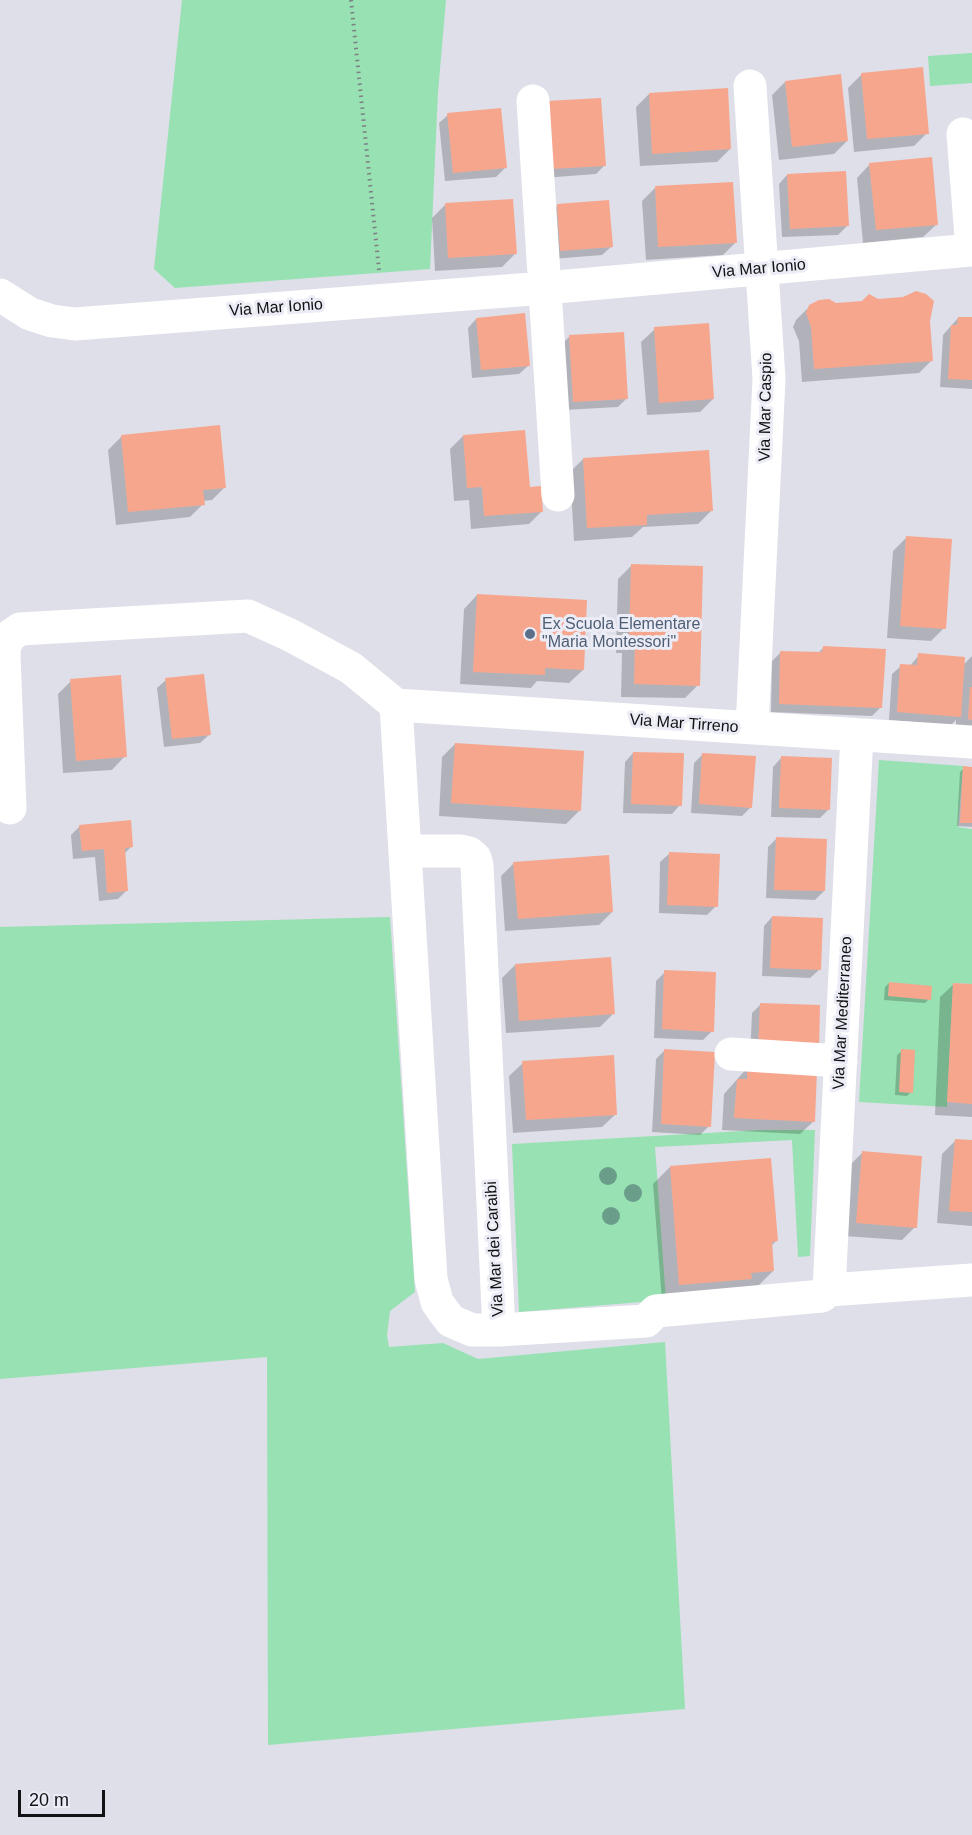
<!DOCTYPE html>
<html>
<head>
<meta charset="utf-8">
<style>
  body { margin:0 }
  #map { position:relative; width:972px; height:1835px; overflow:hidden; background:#dedfe8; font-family:Helvetica,sans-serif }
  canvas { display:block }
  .scale { position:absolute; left:18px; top:1790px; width:87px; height:27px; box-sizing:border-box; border:3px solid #121215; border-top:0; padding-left:8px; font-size:18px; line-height:21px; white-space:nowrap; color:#121215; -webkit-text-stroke:4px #ebecf5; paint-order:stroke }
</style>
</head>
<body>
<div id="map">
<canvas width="972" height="1835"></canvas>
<div class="scale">20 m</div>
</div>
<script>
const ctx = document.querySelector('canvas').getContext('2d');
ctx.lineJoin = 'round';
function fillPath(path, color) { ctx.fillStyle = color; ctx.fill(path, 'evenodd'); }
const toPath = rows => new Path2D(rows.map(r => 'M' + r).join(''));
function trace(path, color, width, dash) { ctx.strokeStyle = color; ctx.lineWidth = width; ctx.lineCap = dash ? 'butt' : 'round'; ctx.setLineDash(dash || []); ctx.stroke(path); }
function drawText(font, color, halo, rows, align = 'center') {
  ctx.font = font + ' Helvetica,sans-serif'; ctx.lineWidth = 6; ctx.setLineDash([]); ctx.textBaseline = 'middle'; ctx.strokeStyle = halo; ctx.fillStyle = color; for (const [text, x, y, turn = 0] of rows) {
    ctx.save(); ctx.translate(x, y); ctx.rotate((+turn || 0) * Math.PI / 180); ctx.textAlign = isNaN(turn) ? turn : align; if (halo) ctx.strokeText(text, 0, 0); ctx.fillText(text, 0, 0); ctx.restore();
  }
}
fillPath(toPath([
  [182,0,446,0,438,92,430,269,175,288,154,269],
  [972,53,972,83,930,86,928,56],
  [879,760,963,766,958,827,972,829,972,984,953,983,947,1107,859,1102],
  [390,917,415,1292,390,1311,387,1335,389,1347,443,1343,478,1359,665,1342,685,1709,268,1745,267,1357,0,1379,0,927],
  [761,1130,815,1130,810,1256,798,1257,792,1140,655,1147,666,1300,519,1312,512,1144]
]), '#97e1b2');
fillPath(toPath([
  [861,75,927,133,914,146,854,152,848,88],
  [785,82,847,141,834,154,779,160,772,95],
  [649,94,730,149,717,162,640,166,636,107],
  [600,99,605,165,596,174,543,178],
  [448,115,505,168,496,177,445,181,439,123],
  [870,164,937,224,923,237,863,243,857,178],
  [787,175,847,226,838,235,782,237,779,184],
  [655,188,736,242,723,255,646,260,642,201],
  [445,205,515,254,502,267,435,271,432,218],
  [558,205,611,247,602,255,552,259,549,214],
  [836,305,929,321,932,360,919,373,802,382,799,341,793,327,796,320,810,306],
  [958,318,972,319,972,389,940,387,943,335],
  [476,319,528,366,519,374,472,378,468,328],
  [655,329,713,399,700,412,647,415,641,342],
  [570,336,627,398,618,407,564,410,561,345],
  [122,436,225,487,212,500,203,501,203,504,190,517,116,525,108,450],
  [463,436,529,489,542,511,529,524,471,529,469,500,454,501,450,449],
  [583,459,711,511,698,524,643,527,632,537,574,541,570,472],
  [906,538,944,628,931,641,887,638,893,551],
  [631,566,698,685,685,698,621,697,622,653,616,653,618,579],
  [477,595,583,670,569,683,537,681,531,688,460,684,464,609],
  [824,647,881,707,872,716,771,712,772,661,781,652,818,653],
  [919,655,963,665,972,656,972,733,956,732,956,720,951,725,889,720,892,674,901,666,910,666],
  [166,680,209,735,200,743,164,747,157,688],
  [71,681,125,756,112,770,63,773,58,694],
  [455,744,579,811,566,824,439,816,442,757],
  [633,753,680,805,672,814,623,813,625,762],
  [703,754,751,807,742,816,691,813,694,763],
  [781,758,828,810,820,818,771,817,773,767],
  [964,768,972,768,972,827,957,826,960,772],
  [80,826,132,846,124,854,127,890,118,899,99,901,95,857,73,859,71,835],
  [777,838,824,891,815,900,766,898,768,847],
  [669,854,716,906,707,915,659,913,660,862],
  [514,863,612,912,599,925,505,931,501,876],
  [772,917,819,970,810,978,762,976,764,926],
  [515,965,613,1014,600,1027,506,1033,502,978],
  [665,972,712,1031,703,1040,654,1038,656,981],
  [889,983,929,999,925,1003,884,1000,885,987],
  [954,984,972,985,972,1117,935,1115,940,997],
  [761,1004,819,1007,750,1058,752,1013],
  [665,1050,709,1126,700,1135,652,1132,656,1059],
  [902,1051,911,1092,907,1096,895,1095,897,1055],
  [523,1063,616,1114,602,1127,513,1133,509,1076],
  [748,1067,814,1121,800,1134,722,1130,724,1094],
  [955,1141,972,1142,972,1226,937,1223,942,1154],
  [862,1153,915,1227,902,1240,844,1236,849,1166],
  [670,1167,776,1241,771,1246,773,1271,756,1288,662,1301,653,1184]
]), '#0003');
fillPath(toPath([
  [923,67,929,134,867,139,861,73],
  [841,74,848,141,792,147,785,81],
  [728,88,731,149,652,154,649,93],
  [601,98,606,166,551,169,546,101],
  [501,108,507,168,453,173,447,113],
  [932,157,938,225,876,230,869,163],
  [846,171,849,226,790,229,787,174],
  [733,182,737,243,658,247,655,186],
  [513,199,517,254,448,258,445,203],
  [609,200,613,247,560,251,557,204],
  [916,291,926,294,934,301,930,321,933,361,814,369,811,327,806,313,809,305,819,300,829,299,836,303,862,301,869,294,878,299,903,297],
  [525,313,530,366,481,370,476,318],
  [958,317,972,317,972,380,948,379,951,325,957,325],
  [709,323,714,399,659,403,654,327],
  [624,332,628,399,573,402,569,335],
  [220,425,226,488,203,490,205,505,128,512,121,435],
  [525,430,530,487,541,486,543,512,484,516,482,487,467,488,463,435],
  [709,450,713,511,647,515,647,525,587,528,583,458],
  [906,536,952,539,946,629,900,626],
  [631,564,703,566,700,686,634,684,635,640,629,640],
  [477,594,587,600,584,670,545,668,545,675,473,672],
  [823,646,886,649,882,708,779,704,780,651,822,652],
  [918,653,965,657,961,717,897,712,900,664,917,665],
  [204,674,211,735,172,739,165,678],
  [121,675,127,757,76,761,70,679],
  [970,687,972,687,972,720,968,719],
  [455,743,584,751,581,811,451,803],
  [633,752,684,753,682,806,631,804],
  [702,753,756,756,752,808,699,804],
  [781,756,832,758,830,810,779,808],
  [963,766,972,767,972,823,960,823],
  [131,820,133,847,125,848,128,891,107,893,104,849,82,851,79,825],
  [776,837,827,839,825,891,774,890],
  [669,852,720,854,718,907,667,905],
  [609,855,613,912,518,919,513,862],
  [772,916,823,918,821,970,770,968],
  [611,957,615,1014,519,1021,515,964],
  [664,970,716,972,714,1032,662,1029],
  [889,982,932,986,931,1000,888,996],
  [953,983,972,984,972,1104,947,1102],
  [760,1003,820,1005,819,1052,758,1050],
  [664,1049,715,1052,711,1127,661,1124],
  [901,1049,915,1050,913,1093,899,1092],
  [614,1055,617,1115,526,1120,522,1061],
  [747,1065,817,1069,815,1122,734,1118,737,1079,747,1079],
  [955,1139,972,1140,972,1212,949,1211],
  [862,1151,922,1156,917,1228,856,1223],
  [771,1158,778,1241,772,1242,774,1271,751,1273,752,1279,679,1285,670,1166]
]), '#f7a68e');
trace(toPath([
  [351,0,379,270]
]), '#7e7f85', 4, [1.5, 4.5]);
trace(toPath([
  [750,86,769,379,752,728],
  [533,101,558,495],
  [963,134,972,250],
  [0,295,30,314,52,321,75,324,545,288,972,250],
  [396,705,431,1279,437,1302,444,1312,451,1321,472,1330,499,1330,646,1321,656,1311,822,1296,829,1290],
  [396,705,972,742],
  [857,735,829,1290,972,1280],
  [10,808,4,655,5,645,10,636,20,629,248,616,290,635,351,668,396,705],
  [405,851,461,851,469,853,475,858,477,865,499,1330],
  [731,1054,841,1061]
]), '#fff', 33);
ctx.fillStyle = '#6b9e8a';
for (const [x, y] of [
  [608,1176],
  [633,1193],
  [611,1216]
]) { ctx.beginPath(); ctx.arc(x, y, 9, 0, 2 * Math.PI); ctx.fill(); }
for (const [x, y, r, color] of [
  [530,634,6,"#5c6f8a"]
]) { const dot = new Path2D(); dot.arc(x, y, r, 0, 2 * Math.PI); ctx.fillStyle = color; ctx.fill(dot); trace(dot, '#ebecf5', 2); }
drawText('16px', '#121215', '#ebecf5', [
  ["Via Mar Ionio",759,269,-5],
  ["Via Mar Ionio",276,308,-4],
  ["Via Mar Caspio",766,407,-89],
  ["Via Mar Tirreno",684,724,4],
  ["Via Mar Mediterraneo",843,1013,-87],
  ["Via Mar dei Caraibi",495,1249,-93]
]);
drawText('16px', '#4e5e75', '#ebecf5', [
  ["Ex Scuola Elementare",542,625],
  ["\"Maria Montessori\"",542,643]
], 'left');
</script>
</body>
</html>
